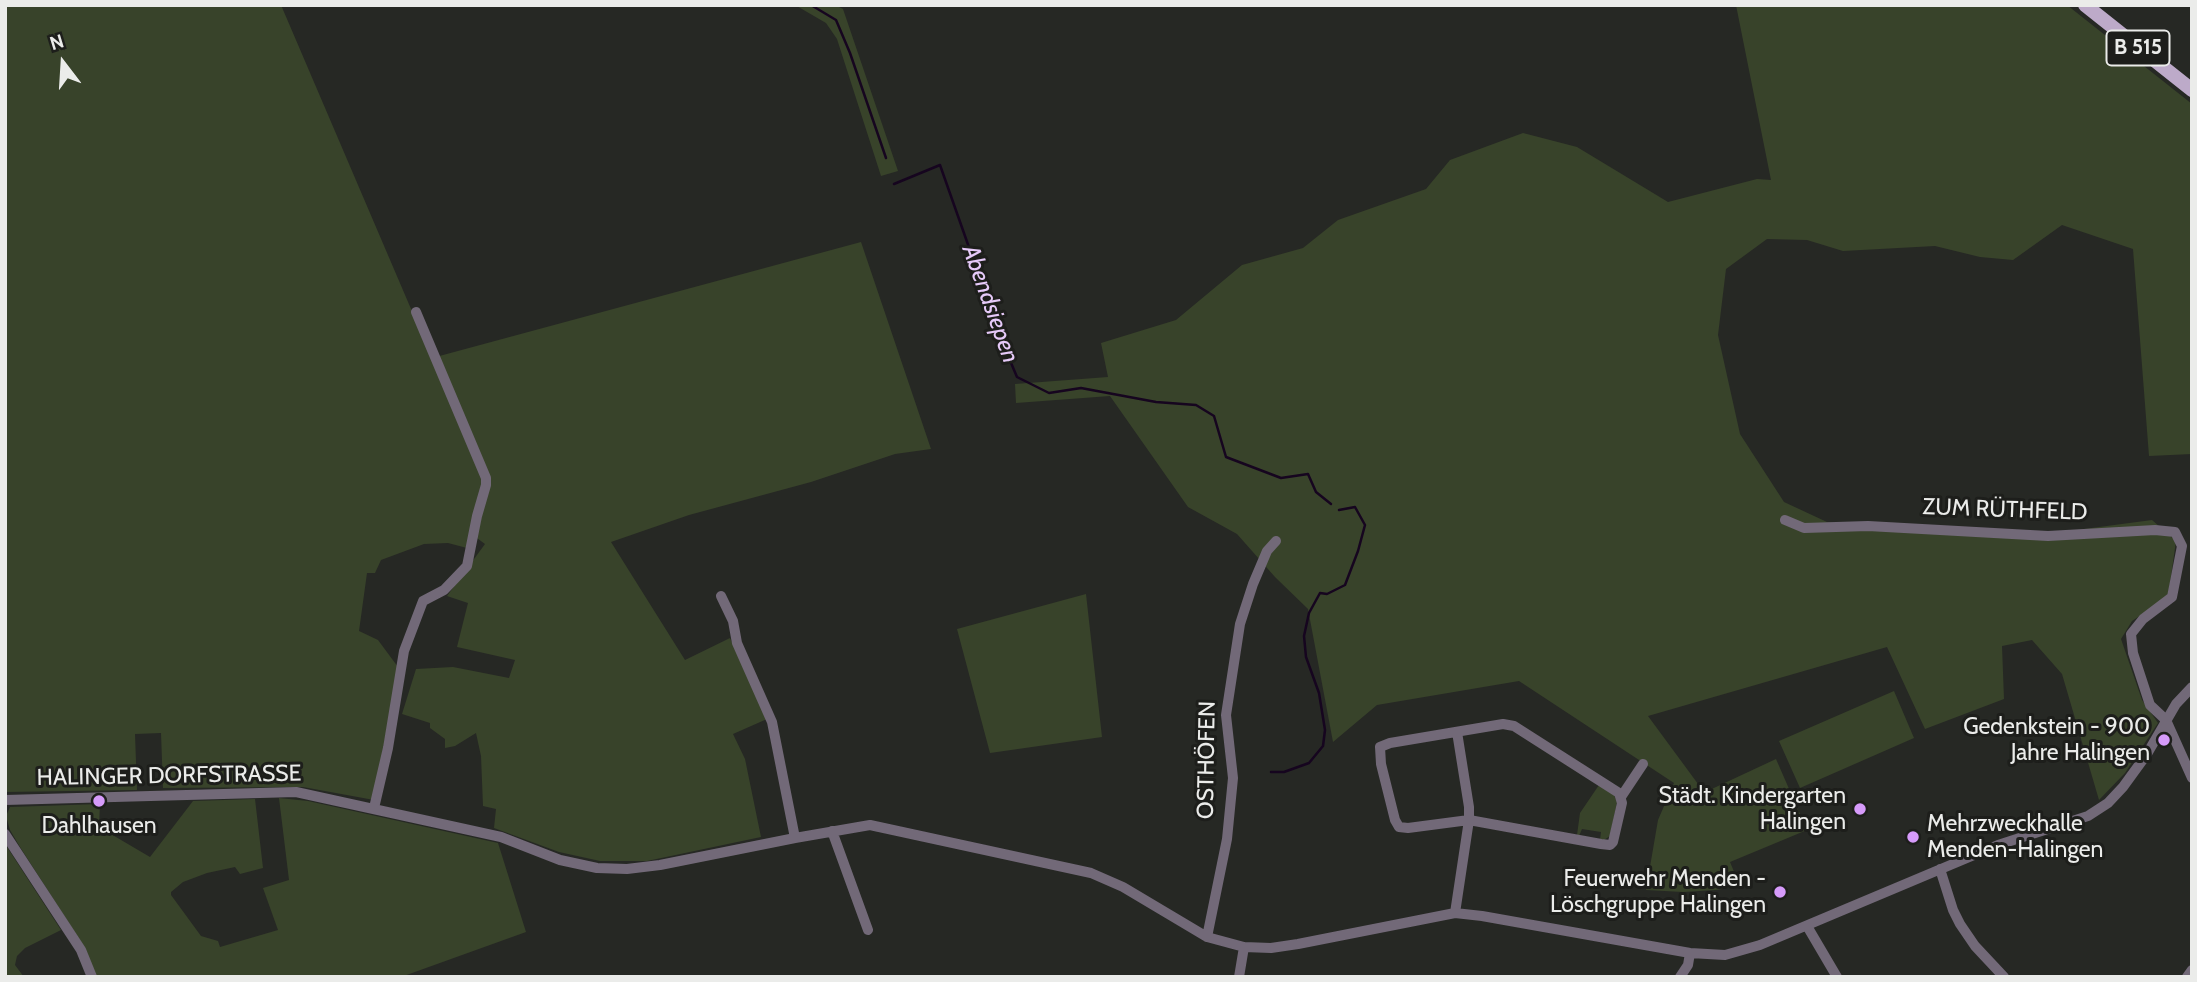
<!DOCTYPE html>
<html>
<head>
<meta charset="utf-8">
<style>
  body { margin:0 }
  #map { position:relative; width:2197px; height:982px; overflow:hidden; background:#262824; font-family:Cabin,sans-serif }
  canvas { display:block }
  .frame { position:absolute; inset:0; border:7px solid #ebecea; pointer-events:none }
  .north { position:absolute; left:28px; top:28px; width:70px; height:70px; -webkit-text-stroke:5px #1d1e1b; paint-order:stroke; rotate:343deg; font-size:19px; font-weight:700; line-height:28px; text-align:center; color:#ebecea }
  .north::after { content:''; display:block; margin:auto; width:24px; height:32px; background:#ebecea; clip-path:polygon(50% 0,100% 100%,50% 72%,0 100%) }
</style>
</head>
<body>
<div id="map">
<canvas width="2197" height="982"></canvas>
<div class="frame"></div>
<div class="north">N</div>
</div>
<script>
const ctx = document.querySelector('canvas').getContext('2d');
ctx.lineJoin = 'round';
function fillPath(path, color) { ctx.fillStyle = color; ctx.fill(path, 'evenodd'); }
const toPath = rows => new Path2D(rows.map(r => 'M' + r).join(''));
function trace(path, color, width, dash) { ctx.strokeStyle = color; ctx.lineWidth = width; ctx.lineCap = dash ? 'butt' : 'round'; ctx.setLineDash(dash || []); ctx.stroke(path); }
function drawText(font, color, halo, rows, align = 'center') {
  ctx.font = font + ' Cabin,sans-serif'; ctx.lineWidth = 6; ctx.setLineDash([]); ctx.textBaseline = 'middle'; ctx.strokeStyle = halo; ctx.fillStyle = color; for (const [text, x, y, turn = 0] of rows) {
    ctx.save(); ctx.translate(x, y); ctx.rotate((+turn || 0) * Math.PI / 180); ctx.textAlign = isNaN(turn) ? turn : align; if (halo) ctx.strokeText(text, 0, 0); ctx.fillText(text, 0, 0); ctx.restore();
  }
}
fillPath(toPath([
  [5,5,281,5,432,358,861,242,931,449,895,454,811,482,689,515,611,542,685,660,730,638,767,719,733,734,745,759,761,837,647,861,600,861,559,852,494,828,496,809,483,806,481,756,476,733,455,746,445,748,445,739,430,728,430,723,402,714,416,669,453,667,509,678,515,660,457,647,468,603,447,596,485,544,470,533,467,548,448,543,424,544,381,560,375,573,367,573,359,631,378,640,398,667,374,800,303,787,163,788,161,733,135,734,137,790,5,792],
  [795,5,835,5,843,9,898,171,881,176,837,39,826,23],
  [1736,5,2067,5,2192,104,2192,454,2149,456,2133,249,2062,225,2013,260,1980,257,1935,246,1843,251,1807,240,1767,239,1726,269,1718,335,1740,434,1784,502,1827,522,2016,538,2152,520,2176,541,2168,597,2132,621,2121,639,2142,700,2158,723,2125,773,2099,800,2062,674,2032,640,2002,646,2004,699,1925,729,1887,647,1648,716,1701,788,1701,794,1776,759,1807,830,1730,862,1740,886,1716,890,1683,892,1646,890,1658,820,1674,783,1519,681,1377,705,1333,742,1308,609,1275,577,1237,534,1188,507,1110,396,1016,403,1015,384,1108,377,1101,343,1176,320,1242,265,1303,248,1338,220,1426,189,1450,160,1523,133,1577,147,1668,202,1757,179,1771,180],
  [1086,594,1102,737,990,753,957,629],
  [1894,691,1914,738,1800,788,1779,741],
  [1599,785,1614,795,1617,802,1610,836,1604,840,1600,840,1601,832,1582,829,1579,836,1577,835,1580,813],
  [279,798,308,801,498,843,526,932,401,977,97,977,81,942,20,847,10,830,6,816,10,807,100,804,99,827,150,857,193,801,255,799,263,868,240,874,235,867,207,873,183,882,171,892,171,895,201,936,218,941,220,947,278,930,263,888,289,880],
  [5,844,61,930,25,948,17,956,15,965,24,977,5,977]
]), '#38432a');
trace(toPath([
  [811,5,836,20,850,53,886,158],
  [894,184,940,165,1003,344,1017,377,1049,393,1081,388,1156,402,1196,405,1214,416,1226,457,1281,478,1308,474,1316,492,1331,504],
  [1271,772,1284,772,1309,763,1323,746,1325,730,1319,693,1306,657,1304,636,1309,613,1320,593,1327,594,1345,585,1358,551,1365,525,1355,507,1339,510]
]), '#16051f', 2.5);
trace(toPath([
  [1785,520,1804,528,1868,526,2048,536,2155,530,2175,532,2182,546,2172,597,2143,619,2131,634,2133,653,2150,705,2166,720,2192,778],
  [721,596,733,621,737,643,772,722,795,838],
  [1503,724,1514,726,1619,793,1622,803,1613,842,1610,845,1601,844,1469,820,1408,828,1399,827,1395,820,1381,764,1380,747,1390,743,1503,724],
  [1621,797,1643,764],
  [5,800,296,792,501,837,560,860,597,868,627,869,660,865,795,838,870,825,1091,873,1123,887,1207,937,1244,947,1271,948,1298,944,1455,913,1482,916,1690,953,1725,955,1760,945,1998,845,2088,816,2108,803,2123,787,2147,754,2176,704,2192,687],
  [374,808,388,748,404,651,423,601,444,590,467,566,477,516,486,485,486,478,416,312],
  [832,831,868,930],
  [5,834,81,950,92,977],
  [1940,869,1953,910,1960,924,1975,946,2004,977],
  [1455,913,1469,820,1469,807,1457,732],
  [1807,926,1837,977],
  [1207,937,1227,839,1233,778,1226,715,1240,624,1253,584,1267,551,1276,541],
  [1239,977,1244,947],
  [1680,977,1688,965,1690,953],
  [2187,977,2192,970]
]), '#726978', 10);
trace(toPath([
  [2085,5,2192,90]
]), '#bdaac9', 14);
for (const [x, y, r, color] of [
  [2164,740,7,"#d69bfa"],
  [99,801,7,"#d69bfa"],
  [1860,809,7,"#d69bfa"],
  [1913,837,7,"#d69bfa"],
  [1780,892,7,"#d69bfa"]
]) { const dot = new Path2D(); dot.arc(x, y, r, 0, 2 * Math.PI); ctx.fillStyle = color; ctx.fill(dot); trace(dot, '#1d1e1b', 2.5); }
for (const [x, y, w] of [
  [2138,48,63]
]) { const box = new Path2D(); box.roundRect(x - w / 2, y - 17.5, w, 35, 5); ctx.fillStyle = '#1d1e1b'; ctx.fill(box); trace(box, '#ebecea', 2); }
drawText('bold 21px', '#ebecea', null, [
  ["B 515",2138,48]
]);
drawText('23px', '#ebecea', '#1d1e1b', [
  ["ZUM RÜTHFELD",2005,510,2],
  ["OSTHÖFEN",1207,760,-89],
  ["HALINGER DORFSTRASSE",169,776,-1]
]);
drawText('23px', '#ebecea', '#1d1e1b', [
  ["Gedenkstein - 900",2150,727],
  ["Jahre Halingen",2150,753],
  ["Städt. Kindergarten",1846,796],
  ["Halingen",1846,822],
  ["Mehrzweckhalle",1927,824,"left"],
  ["Menden-Halingen",1927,850,"left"],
  ["Dahlhausen",99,826,"center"],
  ["Feuerwehr Menden -",1766,879],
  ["Löschgruppe Halingen",1766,905]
], 'right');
drawText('italic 24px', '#e6caf9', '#1d1e1b', [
  ["Abendsiepen",990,304,70]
]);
</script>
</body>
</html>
